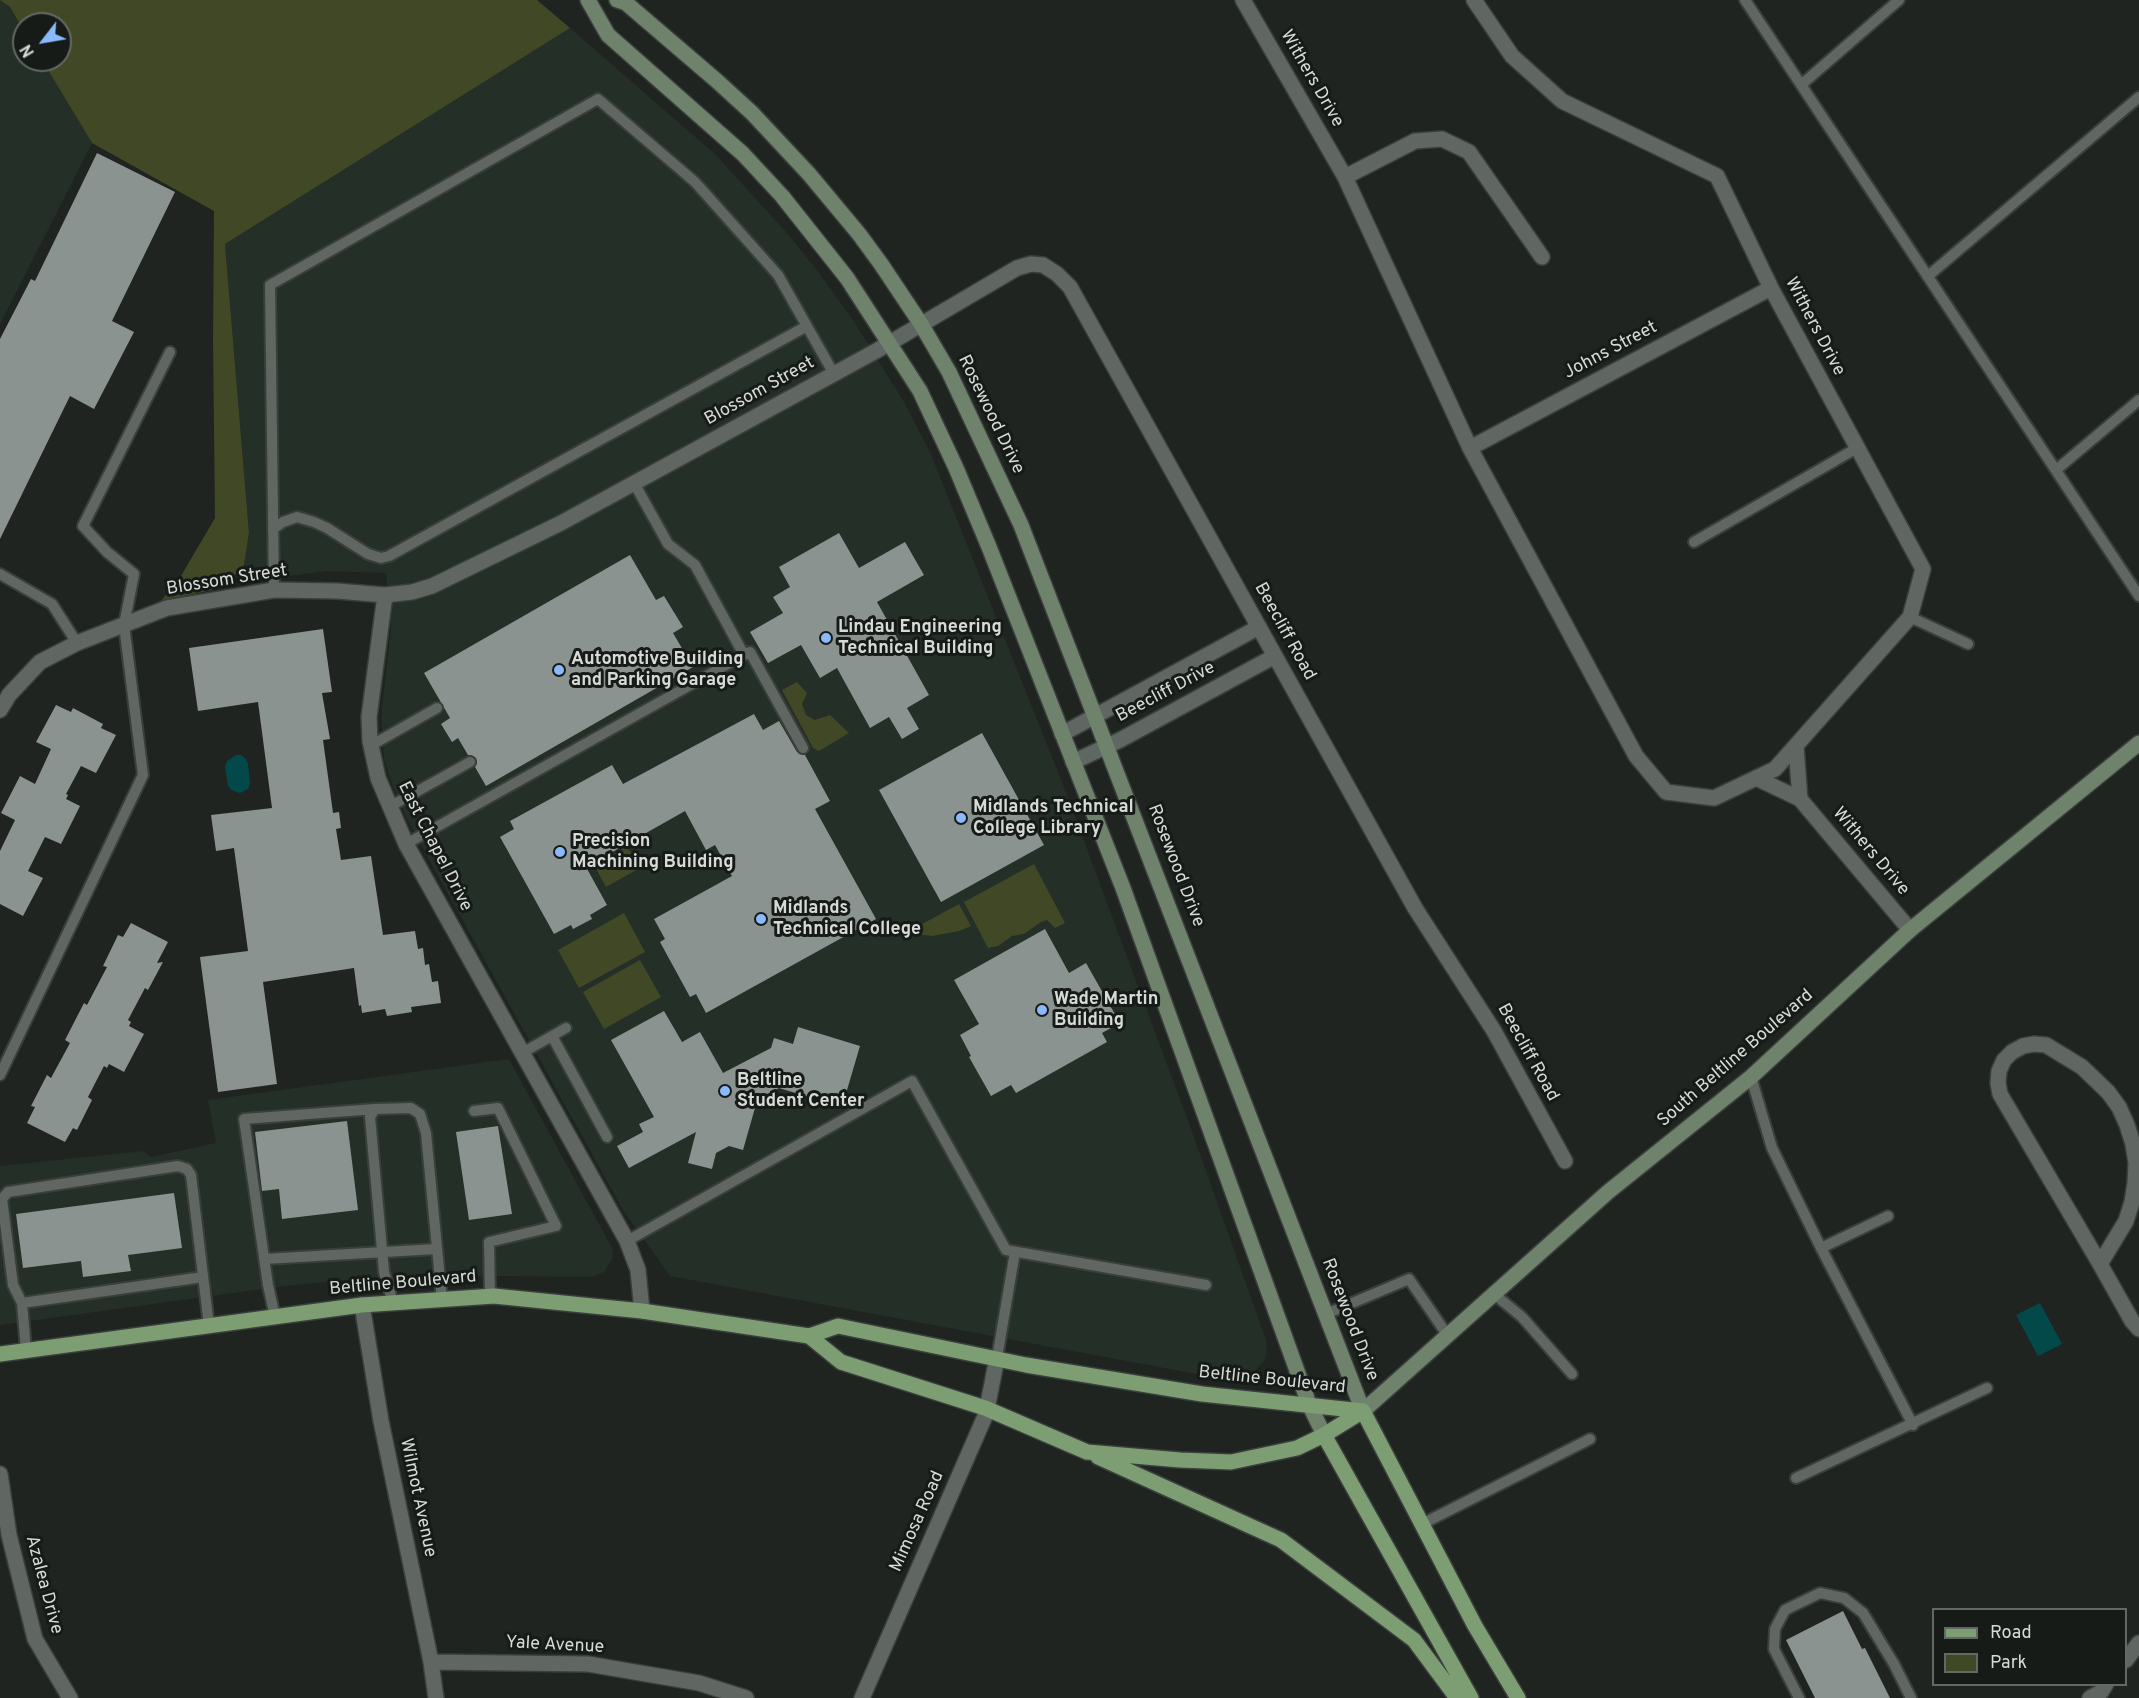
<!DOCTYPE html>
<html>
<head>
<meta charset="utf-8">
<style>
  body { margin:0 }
  #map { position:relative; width:2139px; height:1698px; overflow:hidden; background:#1f2421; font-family:Overpass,sans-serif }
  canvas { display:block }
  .legend { position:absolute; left:1932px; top:1608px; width:195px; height:78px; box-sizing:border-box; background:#161b18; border:2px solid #636865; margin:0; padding:8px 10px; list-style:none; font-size:18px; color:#d7dbd8 }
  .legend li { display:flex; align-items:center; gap:12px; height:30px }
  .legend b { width:30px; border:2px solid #636865 }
  .north { position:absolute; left:12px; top:12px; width:60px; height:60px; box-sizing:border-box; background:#161b18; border:2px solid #636865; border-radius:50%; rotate:239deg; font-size:16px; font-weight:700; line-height:24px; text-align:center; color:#d7dbd8 }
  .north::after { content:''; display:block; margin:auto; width:21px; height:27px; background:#8abafc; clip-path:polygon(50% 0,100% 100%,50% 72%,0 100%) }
</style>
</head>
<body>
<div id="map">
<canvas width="2139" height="1698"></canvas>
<ul class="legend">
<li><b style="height:8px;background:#7d9d73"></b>Road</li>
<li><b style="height:16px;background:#414825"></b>Park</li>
</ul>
<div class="north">N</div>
</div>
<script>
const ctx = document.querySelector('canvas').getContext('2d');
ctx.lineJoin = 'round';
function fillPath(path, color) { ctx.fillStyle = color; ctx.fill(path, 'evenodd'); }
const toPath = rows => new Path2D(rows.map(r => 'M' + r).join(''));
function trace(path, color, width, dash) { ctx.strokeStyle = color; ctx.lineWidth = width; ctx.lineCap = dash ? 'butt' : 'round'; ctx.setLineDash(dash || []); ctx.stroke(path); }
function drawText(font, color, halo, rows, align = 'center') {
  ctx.font = font + ' Overpass,sans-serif'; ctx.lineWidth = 6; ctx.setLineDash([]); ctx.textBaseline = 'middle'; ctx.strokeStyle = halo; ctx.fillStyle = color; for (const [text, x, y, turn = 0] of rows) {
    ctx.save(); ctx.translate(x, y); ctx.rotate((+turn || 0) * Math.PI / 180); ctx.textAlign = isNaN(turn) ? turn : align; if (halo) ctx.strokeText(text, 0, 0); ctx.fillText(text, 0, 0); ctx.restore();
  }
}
fillPath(toPath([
  [0,0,10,7,24,31,24,60,42,60,92,143,0,324],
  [570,28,716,155,786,232,820,274,853,320,904,402,930,452,1062,782,1190,1126,1266,1340,1267,1353,1264,1361,1248,1378,1234,1381,670,1276,623,1210,410,825,393,787,384,759,382,726,382,707,391,629,386,573,326,571,290,576,244,565,249,533,225,244],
  [509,1059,612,1248,613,1258,604,1272,592,1277,398,1275,284,1286,0,1325,0,1166,144,1151,151,1157,216,1143,208,1100]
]), '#242f28');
fillPath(toPath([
  [0,0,537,0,570,28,225,244,249,533,244,565,236,574,217,589,161,601,181,576,215,518,213,341,214,211,92,143,42,60,60,60,60,24,24,24,24,31,10,7],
  [797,682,807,693,802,704,806,715,815,720,830,715,849,733,819,751,813,748,782,690],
  [627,846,640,868,606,887,594,865],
  [1034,864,1065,923,1055,928,1047,920,1041,922,1024,934,1012,936,998,946,988,948,964,902],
  [959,904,971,926,959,931,932,936,916,934,913,929],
  [624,913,645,952,579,988,558,950],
  [640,960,661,997,604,1029,583,992]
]), '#414825');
fillPath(toPath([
  [236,755,241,755,246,759,248,764,250,783,248,789,240,793,231,790,228,786,225,766,227,761],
  [2040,1303,2062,1344,2038,1356,2016,1315]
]), '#04494a');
fillPath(toPath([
  [97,153,175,192,112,321,134,332,94,409,70,396,0,539,0,339,31,279,35,281],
  [839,533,859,568,905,542,924,575,877,602,929,695,907,708,919,729,902,739,889,717,870,728,837,668,820,678,801,645,768,663,750,632,783,613,773,597,790,587,779,567],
  [630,555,656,600,664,596,683,627,673,633,693,667,486,786,475,767,477,763,476,758,468,755,458,738,452,742,441,724,450,718,424,673],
  [323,629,332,692,322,693,330,739,323,740,333,813,339,812,341,828,336,829,341,860,371,856,383,935,415,931,418,949,423,948,425,965,429,964,432,982,438,981,441,1003,411,1007,412,1012,387,1016,385,1009,362,1013,361,1005,359,1006,354,968,263,982,277,1084,218,1092,200,957,248,951,234,848,216,851,211,815,272,808,258,702,198,711,189,648],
  [56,705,71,712,73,708,103,724,101,728,116,735,96,773,81,766,66,794,68,795,66,799,80,806,61,844,45,837,28,871,43,878,23,916,0,904,0,851,15,820,1,813,20,776,35,784,51,749,36,742],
  [754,714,763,730,779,721,797,752,805,755,830,801,815,809,876,919,706,1013,696,994,690,997,660,942,665,939,654,919,732,876,715,845,706,850,685,811,586,867,607,905,590,915,592,919,573,929,571,925,554,934,500,837,514,829,510,821,612,765,623,784],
  [982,733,1044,845,941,902,879,790],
  [131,923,168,942,157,963,163,962,148,990,145,988,128,1020,131,1022,129,1026,144,1034,124,1072,109,1064,107,1068,104,1066,88,1097,92,1100,77,1130,73,1128,65,1142,27,1123,35,1107,31,1106,47,1075,51,1078,70,1043,65,1040,84,1003,87,1005,107,967,103,966,118,935,123,937],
  [1045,929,1069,973,1086,963,1120,1023,1102,1033,1107,1042,1016,1093,1011,1085,991,1096,969,1057,971,1056,960,1035,979,1024,954,980],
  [664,1011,682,1042,700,1032,723,1073,771,1048,774,1038,793,1044,798,1027,860,1046,842,1107,779,1088,757,1101,743,1150,729,1146,716,1153,712,1169,688,1163,696,1132,629,1168,617,1146,643,1132,639,1124,654,1117,611,1040],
  [347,1121,358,1210,282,1219,279,1189,262,1191,255,1132],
  [498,1126,512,1214,469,1220,456,1132],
  [174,1193,182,1248,128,1255,131,1271,83,1277,81,1261,23,1268,16,1214],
  [1843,1611,1862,1649,1865,1648,1890,1698,1815,1698,1786,1640]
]), '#8b9391');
const service = toPath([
  [1745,0,2139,596],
  [1801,85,1899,0],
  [1928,276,2139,97],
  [2056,470,2139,400],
  [273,529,283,522,297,517,314,522,327,528,368,554,381,558,389,556,807,326],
  [1694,542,1857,448],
  [0,574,52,604,77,643],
  [274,590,270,285,598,99,695,182,778,275,834,374],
  [1910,617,1968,644],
  [744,655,750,652,803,748],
  [370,746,437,708],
  [389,807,470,762],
  [406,844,744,655,695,565,668,544,634,483],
  [552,1036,607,1137],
  [522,1053,566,1028],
  [0,1075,143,775,124,625,134,574,107,552,83,526,170,352],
  [1751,1077,1772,1148,1821,1248,1913,1425],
  [474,1111,498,1108,556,1226,489,1242,490,1297],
  [627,1241,912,1081,1006,1250,1206,1285],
  [1821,1248,1888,1216],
  [264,1259,436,1249],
  [1494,1294,1522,1317,1572,1374],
  [22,1303,203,1277],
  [393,1303,384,1272,370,1117,375,1109,411,1108,420,1114,426,1133,442,1300],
  [1326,1314,1409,1279,1448,1336],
  [275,1317,268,1285,244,1119,375,1109],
  [26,1350,22,1303,13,1285,2,1199,8,1192,178,1166,187,1169,191,1175,209,1326],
  [997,1358,1015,1252],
  [1796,1478,1987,1388],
  [1422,1524,1590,1439],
  [1799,1698,1774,1649,1775,1629,1785,1610,1820,1593,1844,1598,1863,1613,1894,1664,1911,1698]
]);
const minor = toPath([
  [1243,0,1345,177,1470,448,1636,756,1666,792,1714,798,1775,769,1910,617,1923,569,1771,288,1717,176,1562,101,1512,56,1474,0],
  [1345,177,1415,141,1442,139,1469,152,1542,257],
  [1470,448,1771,288],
  [0,710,9,695,40,662,77,643,167,608,274,590,337,591,385,595],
  [1062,734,1259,627],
  [1796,746,1800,799],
  [1073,762,1120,740,1275,656],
  [1756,778,1800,799,1910,930],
  [2100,1264,2126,1221,2132,1202,2135,1183,2136,1163,2133,1144,2127,1125,2119,1107,2108,1092,2082,1067,2046,1045,2034,1044,2023,1046,2012,1052,2004,1060,1999,1071,1998,1083,2000,1094,2100,1264,2132,1321,2139,1329],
  [362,1305,381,1421,431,1662,436,1698],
  [642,1311,638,1270,627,1241,406,844,378,778,370,741,369,717,385,595,412,592,432,586,561,523,876,351,1017,268,1031,264,1043,265,1057,274,1070,287,1415,908,1494,1031,1565,1161],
  [0,1474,9,1535,35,1639,70,1698],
  [2126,1660,2139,1643],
  [431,1662,588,1664,699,1683,746,1698],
  [862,1698,986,1414,997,1358],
  [2090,1698,2101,1692,2106,1684]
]);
const secondary = toPath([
  [588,0,608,35,743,154,782,196,847,278,920,391,956,468,989,547,1123,888,1309,1404,1324,1435],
  [617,0,626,3,717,81,752,113,809,174,859,234,881,264,921,324,949,372,1021,525,1363,1411,1608,1192,1751,1077,1910,930,2139,743]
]);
const primary = toPath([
  [809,1336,841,1362,985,1408,1087,1452,1180,1460,1231,1462,1297,1448,1324,1435,1363,1411],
  [0,1354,362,1305,494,1296,642,1311,809,1336,838,1326,1026,1365,1202,1394,1363,1411],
  [1363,1411,1475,1626,1518,1698],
  [1324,1435,1471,1698],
  [1098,1457,1281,1540,1414,1640,1457,1698]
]);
trace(service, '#3a3f3c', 14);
trace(minor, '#3a3f3c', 18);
trace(secondary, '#3a3f3c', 18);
trace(primary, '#3a3f3c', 18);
trace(service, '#606662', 10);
trace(minor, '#606662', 15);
trace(secondary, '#6f826b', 15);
trace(primary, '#7d9d73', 15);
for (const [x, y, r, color] of [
  [826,638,6,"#8abafc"],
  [559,670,6,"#8abafc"],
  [961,818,6,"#8abafc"],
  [560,852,6,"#8abafc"],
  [761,919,6,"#8abafc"],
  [1042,1010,6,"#8abafc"],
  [725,1091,6,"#8abafc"]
]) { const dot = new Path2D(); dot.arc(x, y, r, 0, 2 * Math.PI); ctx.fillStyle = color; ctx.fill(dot); trace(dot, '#161b18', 2); }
drawText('18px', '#d7dbd8', '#161b18', [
  ["Withers Drive",1311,79,60],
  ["Withers Drive",1814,327,62],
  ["Johns Street",1611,351,-28],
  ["Blossom Street",760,392,-29],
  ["Rosewood Drive",990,415,64],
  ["Blossom Street",227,581,-9],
  ["Beecliff Road",1284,632,61],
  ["Beecliff Drive",1166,693,-28],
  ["East Chapel Drive",434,847,63],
  ["Withers Drive",1870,852,50],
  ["Rosewood Drive",1175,866,69],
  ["Beecliff Road",1527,1053,61],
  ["South Beltline Boulevard",1736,1059,-41],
  ["Beltline Boulevard",403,1284,-5],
  ["Rosewood Drive",1349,1320,69],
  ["Beltline Boulevard",1272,1381,6],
  ["Wilmot Avenue",417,1498,78],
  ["Mimosa Road",918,1522,-66],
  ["Azalea Drive",43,1585,75],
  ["Yale Avenue",555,1646,3]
]);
drawText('bold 18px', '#d7dbd8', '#161b18', [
  ["Lindau Engineering",838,628],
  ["Technical Building",838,649],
  ["Automotive Building",571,660],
  ["and Parking Garage",571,681],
  ["Midlands Technical",973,808],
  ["College Library",973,829],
  ["Precision",572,842],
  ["Machining Building",572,863],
  ["Midlands",773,909],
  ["Technical College",773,930],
  ["Wade Martin",1054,1000],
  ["Building",1054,1021],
  ["Beltline",737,1081],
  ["Student Center",737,1102]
], 'left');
</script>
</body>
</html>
